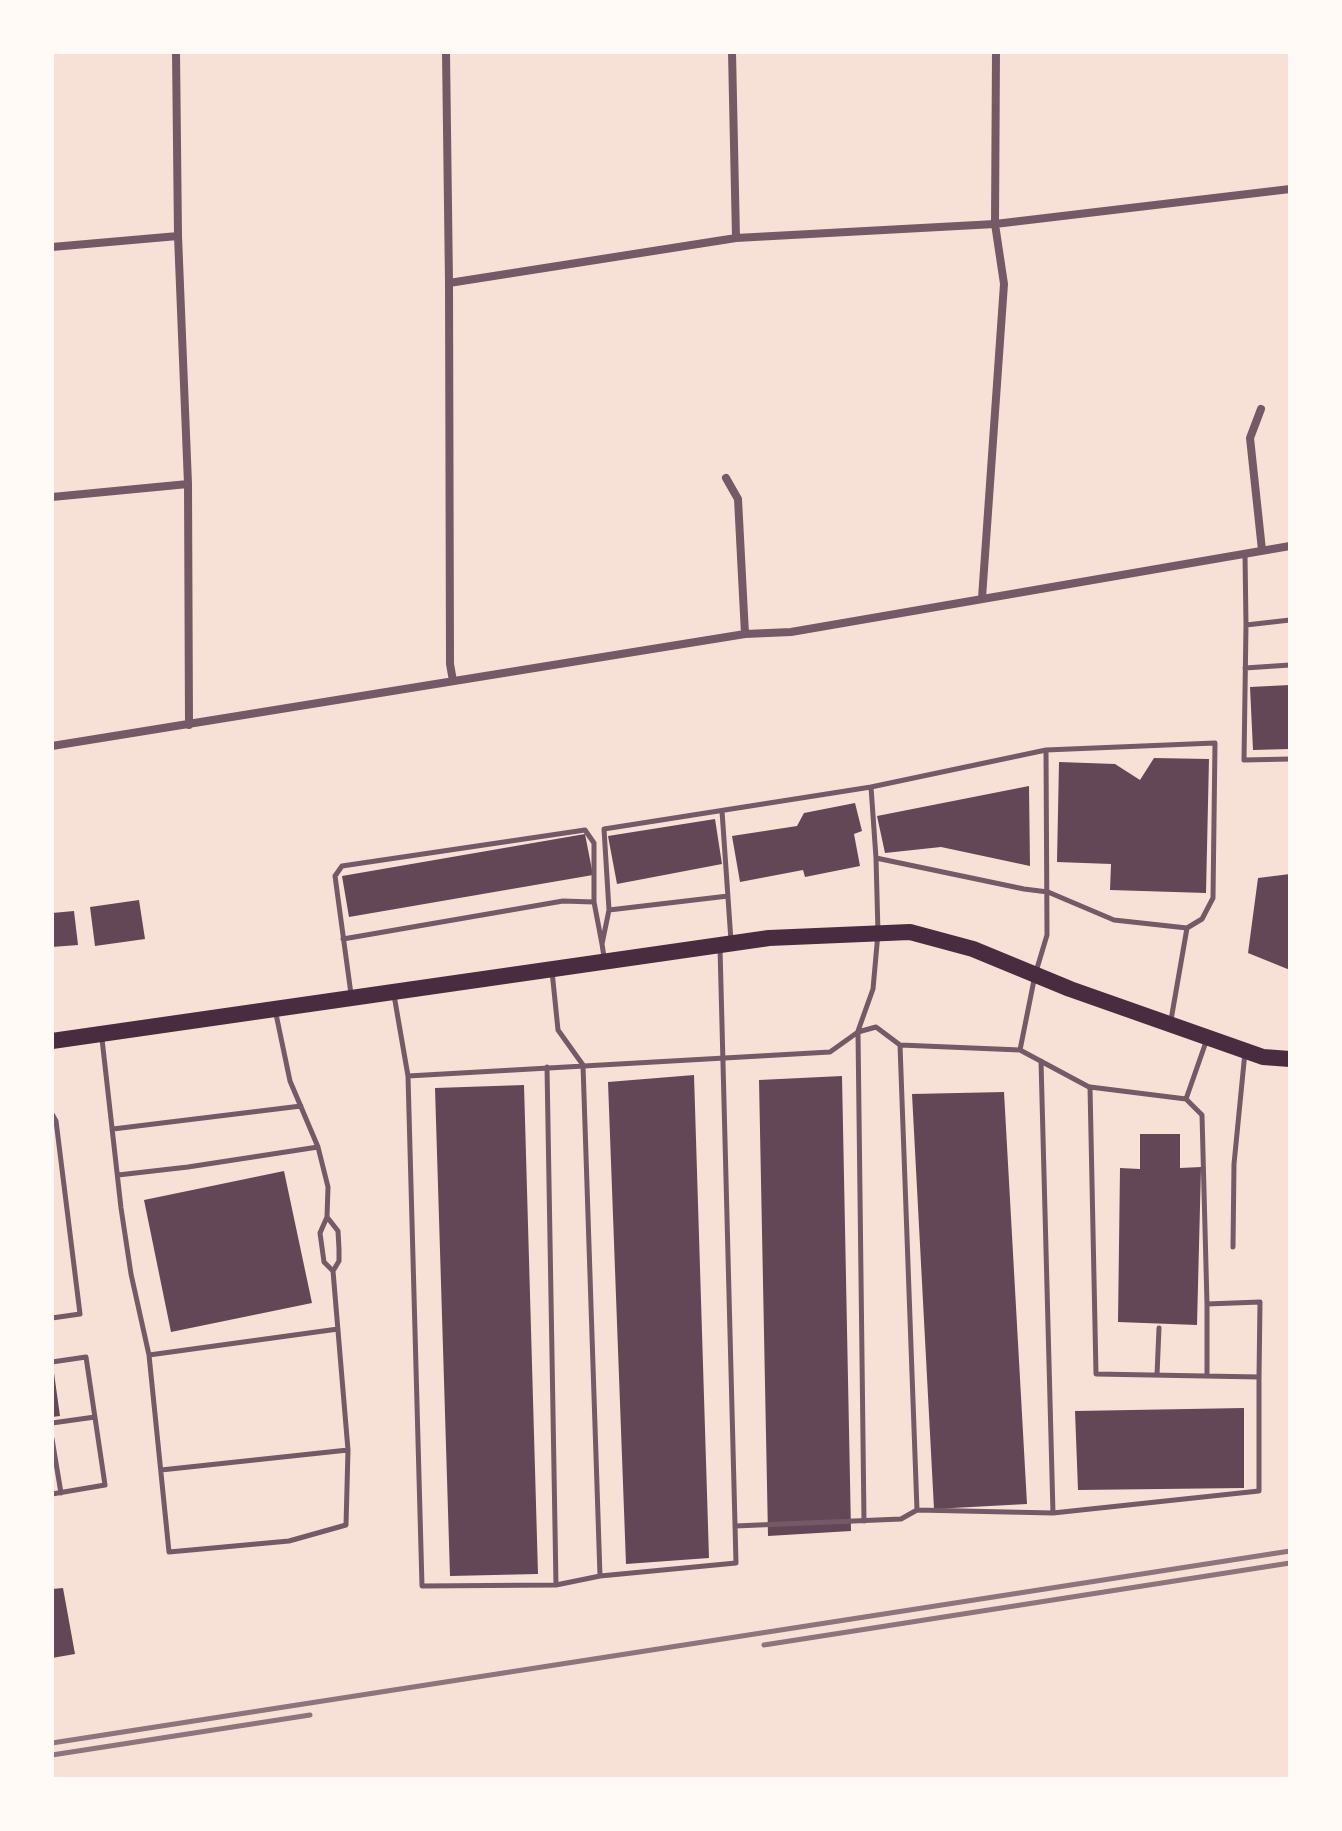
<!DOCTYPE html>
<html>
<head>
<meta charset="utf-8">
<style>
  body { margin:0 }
  #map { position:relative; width:1342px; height:1831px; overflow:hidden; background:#f7e1d7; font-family:Helvetica,sans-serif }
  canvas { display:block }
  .frame { position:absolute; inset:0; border:54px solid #fffaf5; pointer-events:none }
</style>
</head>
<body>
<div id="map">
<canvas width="1342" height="1831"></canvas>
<div class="frame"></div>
</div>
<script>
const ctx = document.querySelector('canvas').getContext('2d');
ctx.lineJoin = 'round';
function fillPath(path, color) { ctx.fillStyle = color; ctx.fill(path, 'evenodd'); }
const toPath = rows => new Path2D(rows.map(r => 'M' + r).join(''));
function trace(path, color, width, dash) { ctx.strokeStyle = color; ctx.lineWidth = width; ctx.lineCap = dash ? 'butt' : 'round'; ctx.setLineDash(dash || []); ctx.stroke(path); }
fillPath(toPath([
  [1290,685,1290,749,1253,750,1250,687],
  [1154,758,1209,759,1206,893,1110,890,1111,864,1057,862,1059,762,1115,764,1140,780],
  [1029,786,1030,866,941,847,885,853,877,816],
  [855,803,862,831,854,834,860,866,805,877,803,870,740,882,732,836,797,826,804,813],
  [715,819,722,864,617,884,608,836],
  [585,834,593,875,349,917,342,876],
  [1290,874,1290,970,1248,953,1258,878],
  [139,900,145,939,95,946,90,907],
  [74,911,78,945,52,947,52,913],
  [694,1075,709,1558,626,1564,608,1082],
  [842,1076,851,1531,768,1536,759,1080],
  [524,1085,538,1574,450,1576,435,1088],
  [1004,1092,1027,1504,934,1509,912,1094],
  [1140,1134,1180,1134,1180,1168,1201,1167,1197,1325,1118,1322,1120,1168,1140,1169],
  [284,1171,312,1303,171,1332,144,1200],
  [52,1373,54,1373,60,1416,52,1417],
  [1244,1408,1244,1488,1078,1490,1075,1411],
  [63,1588,75,1654,52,1658,52,1589]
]), '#644757');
trace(toPath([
  [1245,554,1246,625,1244,760,1290,759],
  [1246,625,1290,620],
  [1245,668,1290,665],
  [1046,750,871,787,876,858,1024,889,1048,892,1114,920,1187,928,1171,1020],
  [722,811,731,941],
  [609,910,728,896],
  [343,939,563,901,594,902],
  [604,957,602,944,609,910,604,829,871,787],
  [552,971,558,1030,583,1065,600,1576,736,1563,720,948],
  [351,994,335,876,342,866,585,830,594,843,594,902,602,944],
  [394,995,408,1076,422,1586,556,1585,600,1576],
  [276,1014,290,1081,318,1147,328,1187,327,1217,320,1233,324,1262,333,1271],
  [858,1031,873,989,878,933,876,858],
  [858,1032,876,1027,900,1045,917,1510],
  [102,1039,121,1208,131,1274,149,1355,169,1552,289,1541,346,1525,348,1450,333,1271,339,1261,339,1249,338,1231,327,1217],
  [900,1045,1020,1050,1035,975,1047,935,1046,750,1215,743,1213,898,1202,919,1187,928],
  [1020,1050,1089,1087],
  [1041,1061,1053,1513],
  [547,1067,556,1585],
  [408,1076,830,1052,858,1032,864,1521],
  [1186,1099,1202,1115,1207,1304],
  [52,1114,56,1121,80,1314,52,1318],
  [113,1129,301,1106],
  [118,1175,188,1167,318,1147],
  [1233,1247,1234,1164,1245,1052],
  [149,1355,338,1329],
  [52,1362,86,1357,105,1485,52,1494],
  [1157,1375,1159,1328],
  [1207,1376,1207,1304,1260,1302,1259,1377],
  [52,1423,95,1417],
  [52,1439,61,1493],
  [161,1470,348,1450],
  [735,1526,901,1519,917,1510,1053,1513,1259,1491,1259,1377,1096,1374,1090,1087,1186,1099,1207,1039]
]), '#755966', 5);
trace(toPath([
  [176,52,178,236,188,484,189,725],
  [446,52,449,283,450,664,453,681],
  [732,52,736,238],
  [52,247,178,236],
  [449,283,736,238,995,224,1290,189],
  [1261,409,1250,438,1262,550],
  [726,478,738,499,745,634],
  [52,497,188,484],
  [982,598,1004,284,995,224,996,52],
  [52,746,745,634,791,632,1290,546]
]), '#755966', 8);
trace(toPath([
  [52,1041,769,938,910,932,973,949,1070,989,1263,1057,1290,1059]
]), '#4a2c40', 16);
trace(toPath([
  [764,1645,1290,1563],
  [52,1743,1290,1551],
  [52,1755,310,1715]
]), '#8f747c', 5);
</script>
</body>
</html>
